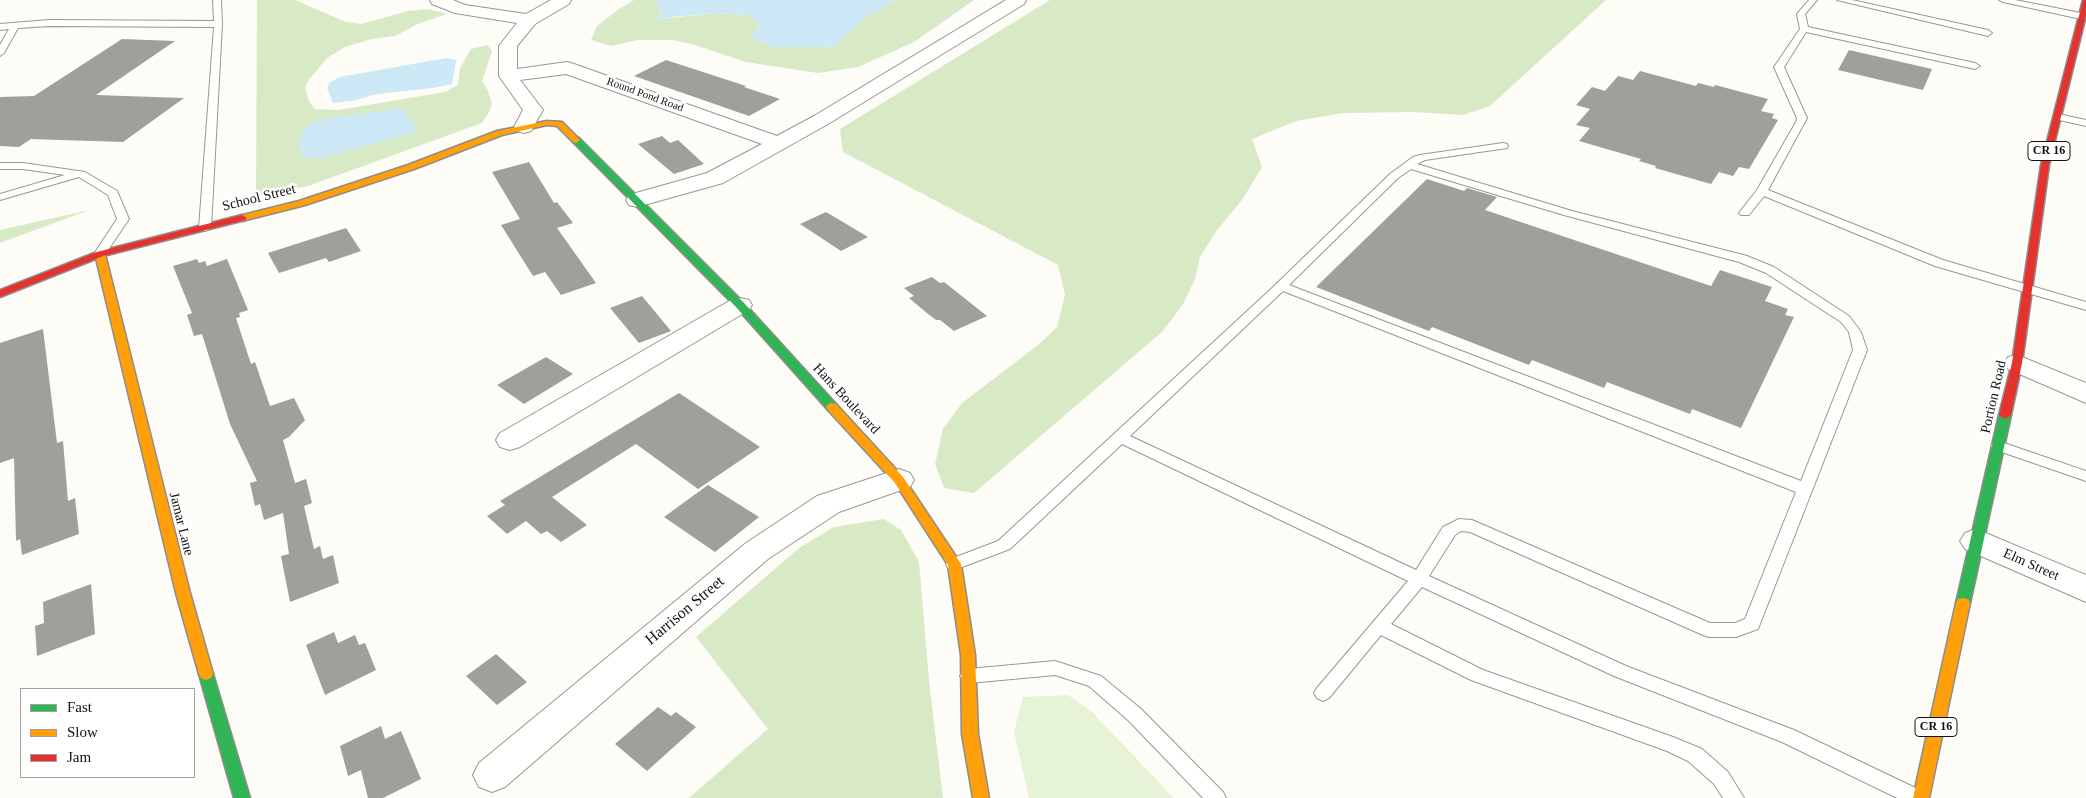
<!DOCTYPE html>
<html>
<head>
<meta charset="utf-8">
<style>
  body { margin:0 }
  #map { position:relative; width:2086px; height:798px; overflow:hidden; background:#fdfcf7; font-family:Georgia,serif }
  canvas { display:block }
  .legend { position:absolute; left:20px; top:688px; width:175px; height:90px; box-sizing:border-box; background:#fff; border:1px solid #a0a0a0; margin:0; padding:6px 9px; list-style:none; font-size:15px; color:#111 }
  .legend li { display:flex; align-items:center; gap:10px; height:25px }
  .legend b { width:25px; border:1px solid #a0a0a0 }
</style>
</head>
<body>
<div id="map">
<canvas width="2086" height="798"></canvas>
<ul class="legend">
<li><b style="height:6px;background:#30b455"></b>Fast</li>
<li><b style="height:6px;background:#ff9f0a"></b>Slow</li>
<li><b style="height:6px;background:#e5322d"></b>Jam</li>
</ul>
</div>
<script>
const ctx = document.querySelector('canvas').getContext('2d');
ctx.lineJoin = 'round';
function fillPath(path, color) { ctx.fillStyle = color; ctx.fill(path, 'evenodd'); }
const toPath = rows => new Path2D(rows.map(r => 'M' + r).join(''));
function trace(path, color, width, dash) { ctx.strokeStyle = color; ctx.lineWidth = width; ctx.lineCap = dash ? 'butt' : 'round'; ctx.setLineDash(dash || []); ctx.stroke(path); }
function drawText(font, color, halo, rows, align = 'center') {
  ctx.font = font + ' Georgia,serif'; ctx.lineWidth = 5; ctx.setLineDash([]); ctx.textBaseline = 'middle'; ctx.strokeStyle = halo; ctx.fillStyle = color; for (const [text, x, y, turn = 0] of rows) {
    ctx.save(); ctx.translate(x, y); ctx.rotate((+turn || 0) * Math.PI / 180); ctx.textAlign = isNaN(turn) ? turn : align; if (halo) ctx.strokeText(text, 0, 0); ctx.fillText(text, 0, 0); ctx.restore();
  }
}
fillPath(toPath([
  [1068,695,1091,711,1174,798,1029,798,1014,732,1023,697]
]), '#e7f3d7');
fillPath(toPath([
  [257,0,295,0,346,22,361,24,408,11,428,9,447,14,418,24,395,36,372,39,345,47,327,58,309,80,305,87,309,101,315,109,338,110,445,92,458,85,460,68,471,49,488,45,492,51,482,81,488,91,492,104,488,114,482,123,308,186,256,196],
  [634,0,663,0,653,3,661,9,660,15,651,20,715,13,749,15,761,24,750,38,775,47,818,47,835,46,864,19,896,0,974,0,914,42,858,67,818,73,746,62,695,45,673,40,638,40,611,46,591,40,597,26,619,9],
  [1050,0,1606,0,1490,106,1463,115,1413,112,1343,113,1296,121,1252,139,1262,167,1242,200,1215,233,1200,257,1195,279,1183,304,1163,331,974,493,944,488,935,464,943,429,962,403,1038,345,1057,327,1065,295,1058,265,843,152,840,129],
  [89,210,0,243,0,230],
  [884,519,901,530,919,562,929,681,943,798,689,798,768,729,696,637,799,548,834,527]
]), '#d8eac5');
fillPath(toPath([
  [663,0,896,0,864,19,835,46,818,47,775,47,750,38,761,24,748,15,715,13,672,17,649,21,660,15,661,9,652,3],
  [446,58,456,60,452,84,433,88,377,94,352,101,333,103,327,88,330,82,340,77],
  [401,108,416,126,414,133,319,158,301,156,298,139,310,123,326,119]
]), '#cde8f7');
fillPath(toPath([
  [122,39,175,41,96,95,184,98,123,142,31,139,19,147,0,146,0,97,34,96],
  [1849,50,1932,69,1923,90,1838,70],
  [666,60,746,86,744,87,780,99,749,116,634,76],
  [1640,71,1696,86,1698,83,1714,87,1715,85,1768,99,1761,111,1774,114,1772,118,1778,120,1749,169,1739,167,1733,176,1719,172,1711,184,1655,168,1656,166,1639,161,1641,159,1579,141,1590,128,1576,125,1590,109,1576,105,1592,87,1605,91,1618,76,1633,80],
  [662,136,670,143,678,140,704,164,674,174,638,144],
  [529,162,554,203,557,202,573,223,557,228,596,283,561,295,545,272,533,276,501,225,520,219,492,172],
  [1427,179,1464,191,1467,188,1497,197,1485,210,1711,286,1720,270,1772,287,1765,301,1788,309,1785,315,1794,317,1741,428,1692,409,1690,414,1607,382,1604,388,1532,360,1529,365,1432,327,1429,331,1316,287],
  [826,212,843,222,868,237,841,251,800,224],
  [346,228,361,251,329,262,326,258,279,273,268,253],
  [197,259,199,263,205,261,207,266,227,259,248,310,239,313,240,317,236,318,251,364,255,362,270,406,294,398,305,420,289,437,283,440,295,483,306,479,312,503,304,506,314,549,320,546,323,559,333,555,339,583,290,602,281,556,289,554,283,513,264,520,260,504,255,506,250,483,257,481,230,424,202,334,194,336,187,315,192,313,173,266],
  [932,277,940,283,944,282,987,316,954,331,940,320,936,320,928,314,909,298,914,296,904,288],
  [642,296,671,331,639,343,610,308],
  [43,329,57,443,63,441,68,501,75,498,79,534,22,555,20,539,16,541,14,458,0,463,0,343],
  [546,357,573,374,524,404,497,385],
  [679,393,760,447,698,489,636,444,552,497,587,525,561,542,547,531,541,534,526,521,507,534,487,516,505,505,500,501],
  [708,485,759,517,715,552,664,517],
  [91,584,95,634,37,656,35,626,44,623,43,602],
  [334,632,338,643,355,635,359,645,365,643,376,670,325,695,306,645],
  [496,654,527,682,497,705,466,676],
  [658,707,671,716,676,712,696,727,647,771,615,744],
  [381,726,385,739,401,731,421,779,383,798,368,798,361,770,348,776,340,746]
]), '#a19f9c');
const lane = toPath([
  [213,0,221,0,222,24,211,228,205,231,199,228,214,27,49,26,18,28,4,53,0,56,0,45,9,29,0,30,0,24,49,20,214,21,213,0],
  [1809,0,1817,0,1805,14,1808,27,1975,63,1980,66,1975,69,1806,32,1784,67,1807,118,1768,190,1943,260,2086,302,2086,310,1935,266,1764,196,1749,215,1741,215,1739,213,1757,190,1796,122,1797,118,1774,67,1800,29,1797,14,1809,0],
  [1837,0,1852,0,1988,30,1992,33,1988,36,1837,0],
  [1999,0,2015,0,2081,13,2085,16,2081,19,2003,2,1999,0],
  [2058,114,2086,120,2086,126,2055,119,2055,115,2058,114],
  [1503,143,1507,144,1508,146,1507,148,1425,160,1417,164,1572,211,1747,256,1774,267,1849,316,1861,332,1867,350,1758,629,1736,637,1709,637,1703,635,1470,532,1461,531,1455,535,1429,576,1626,666,1794,730,1924,792,1927,798,1897,798,1782,742,1614,676,1422,587,1391,624,1483,670,1673,737,1702,749,1728,772,1744,798,1723,798,1714,784,1688,761,1667,751,1471,680,1381,635,1329,698,1323,701,1317,698,1314,693,1317,688,1408,581,1122,444,1010,549,954,570,948,568,946,564,948,560,998,541,1270,290,1390,174,1413,157,1420,155,1503,143],
  [1411,169,1564,215,1739,262,1766,273,1841,322,1849,332,1853,350,1801,481,1289,285,1398,178,1411,169],
  [1283,291,1796,492,1745,619,1735,623,1710,623,1472,520,1459,519,1443,527,1416,570,1130,436,1283,291],
  [0,163,23,163,85,172,117,191,129,219,104,256,96,256,94,254,117,219,108,195,79,177,0,200,0,194,65,175,23,169,0,169,0,163],
  [1998,441,2086,471,2086,481,1993,449,1991,446,1993,443,1998,441],
  [1055,661,1101,676,1141,709,1223,792,1226,798,1203,798,1129,721,1089,686,1055,675,969,683,963,681,960,676,963,671,969,669,1055,661]
]);
const street = toPath([
  [430,0,453,0,465,5,526,14,551,0,571,0,569,4,535,24,517,46,517,69,567,62,574,64,777,136,814,116,1006,0,1026,0,1024,4,828,124,723,183,637,207,629,205,626,200,629,195,707,173,762,144,566,74,520,80,543,110,531,131,524,133,517,131,514,127,523,110,499,76,499,46,517,23,455,13,432,4,430,0],
  [740,298,749,300,752,305,749,310,520,447,510,450,500,447,496,440,500,433,731,300,740,298],
  [2017,355,2086,383,2086,403,2008,369,2004,363,2008,357,2017,355],
  [899,469,910,473,914,480,910,487,839,512,768,559,505,787,492,792,479,787,473,775,479,763,746,543,817,496,899,469],
  [1976,529,2086,575,2086,602,1965,549,1960,541,1965,533,1976,529]
]);
const fast = toPath([
  [576,137,579,138,744,303,836,404,838,407,836,410,828,410,736,307,573,142,572,140,576,137],
  [2005,411,2011,415,1970,603,1968,607,1963,608,1958,607,1956,603,1999,415,2005,411],
  [206,668,211,670,213,674,250,798,234,798,199,674,201,670,206,668]
]);
const slow = toPath([
  [547,121,562,122,580,140,576,143,573,142,557,126,547,125,502,135,414,169,305,205,242,221,237,218,239,216,299,201,408,165,497,131,547,121],
  [100,251,105,254,190,593,213,674,211,678,206,680,201,678,199,674,176,593,95,254,100,251],
  [832,403,836,404,903,477,961,564,975,655,978,734,989,798,973,798,962,734,961,655,948,565,895,483,828,410,826,407,828,404,832,403],
  [1963,598,1968,599,1970,603,1929,798,1913,798,1956,603,1958,599,1963,598]
]);
const jam = toPath([
  [2083,0,2086,0,2086,15,2049,165,2022,363,2011,415,2005,419,1999,415,2012,363,2041,165,2083,0],
  [242,215,247,218,245,220,103,256,0,297,0,290,97,252,242,215]
]);
trace(lane, '#979795', 2);
trace(street, '#979795', 2);
trace(fast, '#8e8d8b', 3);
trace(slow, '#8e8d8b', 3);
trace(jam, '#8e8d8b', 3);
fillPath(lane, '#fffffe');
fillPath(street, '#fffffe');
fillPath(fast, '#30b455');
fillPath(slow, '#ff9f0a');
fillPath(jam, '#e5322d');
drawText('11px', '#111', '#fff', [
  ["Round Pond Road",645,95,20]
]);
for (const [x, y, w] of [
  [2049,151,42],
  [1936,727,42]
]) { const box = new Path2D(); box.roundRect(x - w / 2, y - 9.5, w, 19, 4); ctx.fillStyle = '#fff'; ctx.fill(box); trace(box, '#111', 1); }
drawText('bold 12px', '#111', null, [
  ["CR 16",2049,151],
  ["CR 16",1936,727]
]);
drawText('14px', '#111', '#fff', [
  ["School Street",259,198,-14],
  ["Portion Road",1994,397,-77],
  ["Hans Boulevard",846,399,47],
  ["Jamar Lane",181,524,76],
  ["Elm Street",2031,565,24]
]);
drawText('16px', '#111', '#fff', [
  ["Harrison Street",685,611,-40]
]);
</script>
</body>
</html>
